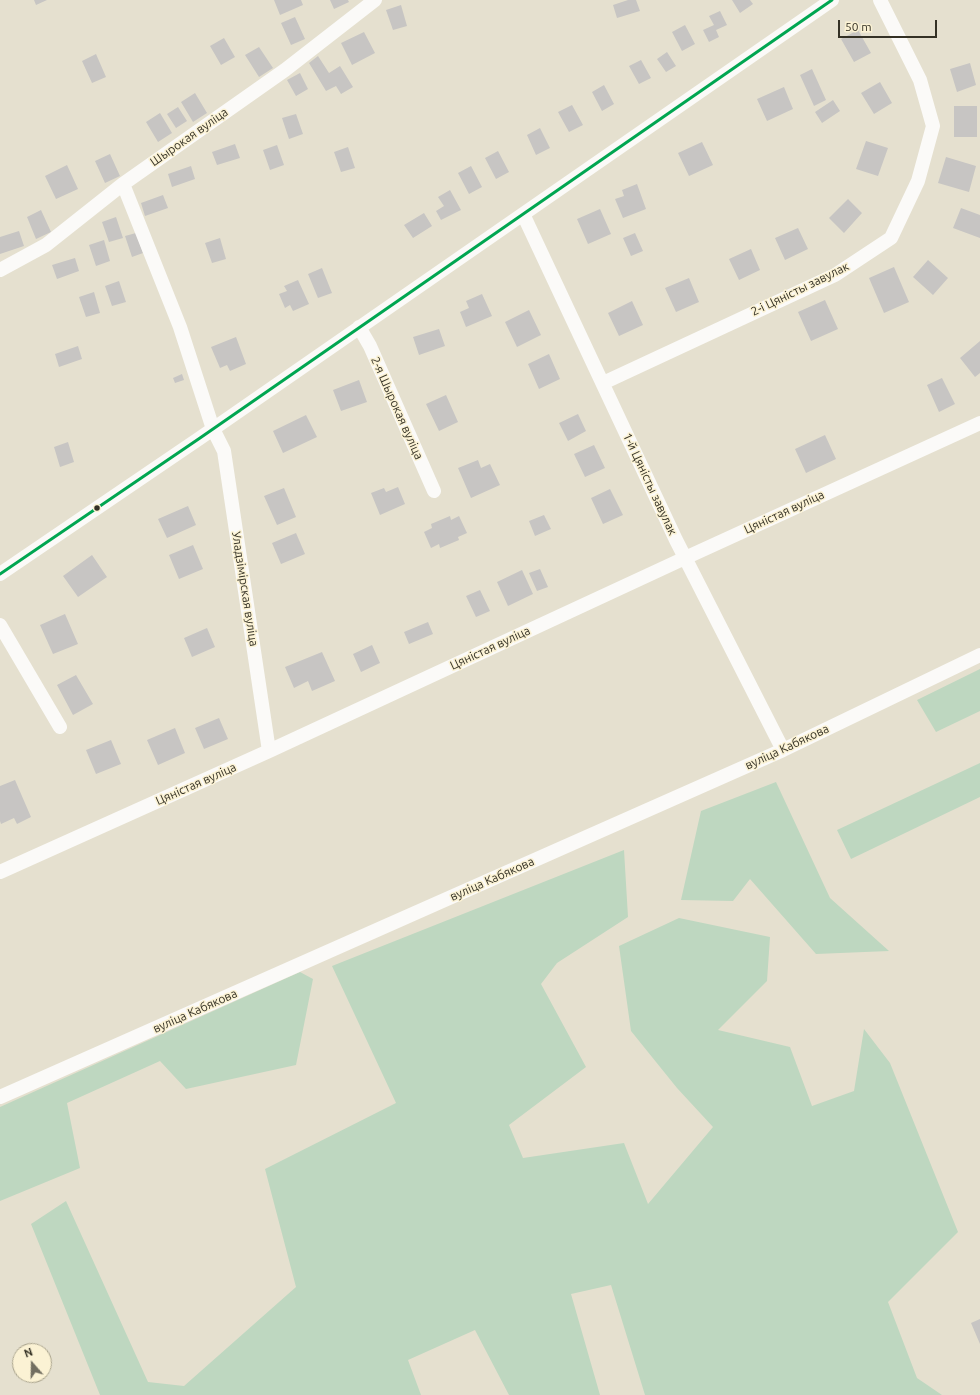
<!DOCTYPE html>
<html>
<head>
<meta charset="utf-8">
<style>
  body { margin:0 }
  #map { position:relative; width:980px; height:1395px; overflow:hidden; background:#e5e0cf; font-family:Ubuntu,sans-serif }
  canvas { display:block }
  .north { position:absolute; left:12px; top:1343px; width:40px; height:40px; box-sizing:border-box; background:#fbf2d4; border:1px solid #aba58e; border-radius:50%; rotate:340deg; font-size:11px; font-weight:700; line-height:16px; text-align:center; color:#343125 }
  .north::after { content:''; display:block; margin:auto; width:14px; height:18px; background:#726e60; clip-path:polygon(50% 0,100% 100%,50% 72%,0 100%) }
  .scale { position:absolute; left:838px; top:20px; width:99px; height:18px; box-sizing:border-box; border:2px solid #343125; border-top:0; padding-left:5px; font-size:12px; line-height:14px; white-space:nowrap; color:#343125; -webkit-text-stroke:3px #fbf2d4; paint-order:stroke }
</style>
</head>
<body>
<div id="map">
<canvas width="980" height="1395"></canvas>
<div class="north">N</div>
<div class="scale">50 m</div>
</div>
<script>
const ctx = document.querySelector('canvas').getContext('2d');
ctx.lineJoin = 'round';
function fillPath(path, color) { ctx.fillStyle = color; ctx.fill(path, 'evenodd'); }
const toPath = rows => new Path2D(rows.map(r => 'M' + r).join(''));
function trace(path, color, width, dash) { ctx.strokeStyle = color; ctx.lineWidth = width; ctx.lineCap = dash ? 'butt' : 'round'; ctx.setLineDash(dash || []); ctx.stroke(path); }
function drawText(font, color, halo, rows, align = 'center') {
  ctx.font = font + ' Ubuntu,sans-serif'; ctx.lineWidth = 3; ctx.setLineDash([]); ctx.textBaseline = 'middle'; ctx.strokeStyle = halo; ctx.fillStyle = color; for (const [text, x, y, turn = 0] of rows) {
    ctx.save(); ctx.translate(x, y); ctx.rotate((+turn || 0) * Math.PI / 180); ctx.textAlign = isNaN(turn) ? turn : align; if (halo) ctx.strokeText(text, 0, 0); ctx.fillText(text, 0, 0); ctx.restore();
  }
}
fillPath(toPath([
  [980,669,980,711,936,732,917,700],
  [980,763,980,797,851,859,837,830],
  [776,782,830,898,889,951,816,954,750,879,733,901,681,900,701,811],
  [624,850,628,917,557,963,541,984,586,1067,509,1125,523,1158,624,1143,648,1204,713,1127,677,1088,631,1031,619,946,679,918,770,937,767,981,718,1030,790,1047,812,1106,854,1091,864,1029,890,1063,958,1232,888,1302,917,1378,942,1395,645,1395,611,1285,571,1294,600,1395,509,1395,475,1330,408,1360,421,1395,100,1395,31,1224,66,1201,148,1382,184,1386,296,1287,265,1169,396,1103,332,966],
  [300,972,313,979,296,1065,186,1089,160,1061,67,1103,80,1168,0,1201,0,1107]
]), '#bed7c0');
fillPath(toPath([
  [34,0,47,0,36,5],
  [274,0,301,0,303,5,280,15],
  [330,0,348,0,349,2,334,9],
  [628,0,636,0,640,11,617,18,613,5],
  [732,0,750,0,753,4,740,13],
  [401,5,407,26,393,30,386,10],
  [720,11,727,25,716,30,719,37,709,42,703,30,714,25,709,16],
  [295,17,305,39,291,45,281,23],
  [685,25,695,44,682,51,672,32],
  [858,30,871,53,854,62,841,39],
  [364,32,375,53,352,65,341,43],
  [224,38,235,57,221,65,210,46],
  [259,47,273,68,259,77,245,55],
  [667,52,676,66,666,72,657,59],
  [96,54,106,77,92,83,82,61],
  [318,56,329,73,340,66,353,87,341,94,336,86,326,91,309,63],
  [641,60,651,78,639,84,629,66],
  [970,63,976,85,957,92,950,69],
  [812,69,826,100,814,106,800,75],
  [300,73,308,89,296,96,287,80],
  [880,82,892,103,874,114,861,93],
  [604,85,614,104,602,111,592,92],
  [784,87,793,109,767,121,757,99],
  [195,93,207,113,193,122,181,102],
  [833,100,840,111,822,123,815,112],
  [572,105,583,125,569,132,558,112],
  [954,106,977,106,977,137,954,137],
  [178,107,187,121,176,128,167,114],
  [160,113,172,133,158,142,146,122],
  [296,114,303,134,289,139,282,118],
  [540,128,550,148,536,155,527,135],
  [866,141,888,148,878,176,856,169],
  [702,142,713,165,689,176,678,153],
  [235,144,240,158,217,165,212,152],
  [277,145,284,165,270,170,263,150],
  [348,147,355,168,341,172,334,152],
  [498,151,509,172,496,179,485,158],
  [110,154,120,176,105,183,95,161],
  [946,157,976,166,969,192,938,183],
  [67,165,78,189,56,199,45,176],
  [191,166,195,179,172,187,168,174],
  [471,166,482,187,469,194,458,173],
  [637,184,646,209,623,218,615,199,624,196,622,190],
  [450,190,461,210,441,220,436,211,444,206,438,197],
  [163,195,168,208,145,216,141,203],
  [848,199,862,213,844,233,829,218],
  [961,208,980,215,980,238,953,228],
  [600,209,611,234,588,244,577,219],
  [41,210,51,232,36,239,27,217],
  [424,213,432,226,413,238,404,225],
  [116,217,123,238,109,242,102,222],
  [798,228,808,249,785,260,775,238],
  [19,231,24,246,0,254,0,237],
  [136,233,143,253,132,257,125,236],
  [635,233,643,251,631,256,623,238],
  [220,238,226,259,212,263,205,243],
  [104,240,110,261,96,266,89,245],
  [751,249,760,270,739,280,729,259],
  [75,258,79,271,57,279,52,265],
  [928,260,948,278,933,295,913,277],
  [894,267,909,302,884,313,869,278],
  [322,268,332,293,318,298,308,274],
  [689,278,699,302,676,312,665,288],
  [298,280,309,304,293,311,290,305,285,308,279,294,287,291,284,286],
  [119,281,126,302,112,306,105,286],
  [94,292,100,313,86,317,79,297],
  [482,294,492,316,466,327,460,312,469,308,466,301],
  [825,300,838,329,811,341,798,312],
  [632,301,643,325,619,336,608,313],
  [529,310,541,335,517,347,505,322],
  [439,329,445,346,419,355,413,337],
  [236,337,246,364,230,371,227,365,220,368,211,347],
  [980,341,980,373,975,377,960,358],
  [78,346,82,359,59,367,55,354],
  [549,354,560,379,539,389,528,364],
  [182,374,184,380,175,383,173,378],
  [942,378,955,404,939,412,927,385],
  [359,380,367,402,341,411,333,390],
  [446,395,458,422,439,431,426,404],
  [578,414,586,431,568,441,559,423],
  [306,415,317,437,283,453,273,431],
  [825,435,836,459,806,473,795,449],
  [68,442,74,462,60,467,54,447],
  [594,445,605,468,585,477,574,454],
  [478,460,481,468,490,464,500,485,471,498,458,468],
  [398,487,405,504,380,515,371,493,384,488,386,492],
  [284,488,296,517,277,525,264,496],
  [610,489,623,515,603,524,591,498],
  [188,506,196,525,167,538,158,519],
  [544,515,551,529,535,536,529,521],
  [450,516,451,520,459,516,467,533,458,537,459,540,440,548,439,544,431,548,424,532,432,528,431,524],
  [296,533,305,554,281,564,272,543],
  [193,545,203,569,179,579,169,555],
  [92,555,107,577,78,597,63,576],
  [540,569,548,587,537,591,529,573],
  [522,570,533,594,508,606,497,582],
  [480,590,490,611,476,617,466,596],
  [65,614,78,644,53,654,40,625],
  [428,622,433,634,409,644,404,632],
  [207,628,215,647,192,657,184,638],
  [372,645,380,663,361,672,353,654],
  [322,652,335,681,312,691,308,681,294,688,285,667],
  [76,675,93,704,73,715,57,685],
  [219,718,228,739,204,749,195,728],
  [175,728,185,753,158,765,147,740],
  [111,740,121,764,96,774,86,750],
  [15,780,31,817,17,824,14,818,1,824,0,821,0,786],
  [980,1319,980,1344,971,1323]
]), '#c7c5c3');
trace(toPath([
  [123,184,180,327,213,429,224,451,269,751],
  [523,214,676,540,783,750],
  [0,270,46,245,123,184,285,70,375,0],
  [359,327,370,346,434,491],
  [603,383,835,275,891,238,918,181,933,126,920,80,880,0],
  [0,574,200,438,832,0],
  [0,625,60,727],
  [0,872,269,751,685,558,980,423],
  [0,1097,783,750,980,655]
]), '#fbfaf8', 14);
trace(toPath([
  [0,574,200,438,832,0]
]), '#00a651', 3);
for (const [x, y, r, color] of [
  [97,508,3.5,"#343125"]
]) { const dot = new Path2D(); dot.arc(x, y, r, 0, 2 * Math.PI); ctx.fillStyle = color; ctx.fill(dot); trace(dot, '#fbf2d4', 1.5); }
drawText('12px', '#343125', '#fbf2d4', [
  ["Шырокая вуліца",189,137,-35],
  ["2-і Цяністы завулак",800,289,-26],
  ["2-я Шырокая вуліца",397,408,66],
  ["1-й Цяністы завулак",650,484,65],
  ["Цяністая вуліца",784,512,-25],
  ["Уладзімірская вуліца",245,589,81],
  ["Цяністая вуліца",490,648,-25],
  ["вуліца Кабякова",787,747,-25],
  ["Цяністая вуліца",196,784,-24],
  ["вуліца Кабякова",492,879,-24],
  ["вуліца Кабякова",195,1011,-24]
]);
</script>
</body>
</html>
